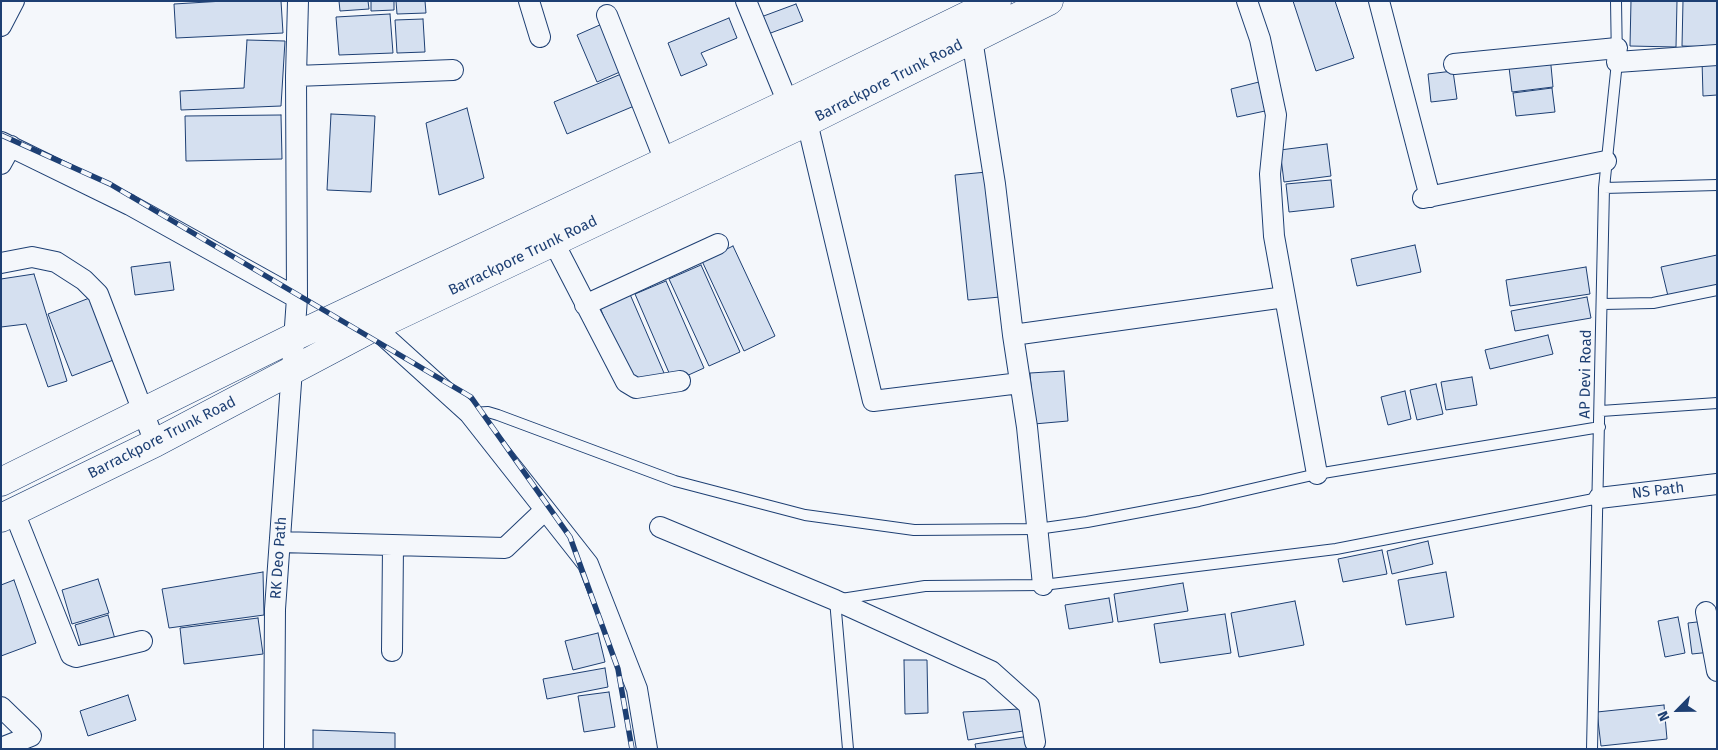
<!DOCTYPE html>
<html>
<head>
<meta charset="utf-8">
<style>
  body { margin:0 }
  #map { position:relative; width:1718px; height:750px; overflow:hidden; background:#f4f7fb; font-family:"Fira Sans",sans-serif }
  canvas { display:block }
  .frame { position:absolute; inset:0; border:2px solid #1d3f73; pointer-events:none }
  .north { position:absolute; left:1653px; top:685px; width:50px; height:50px; -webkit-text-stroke:4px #f4f7fb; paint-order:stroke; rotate:247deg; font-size:14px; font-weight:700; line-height:20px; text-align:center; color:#1d3f73 }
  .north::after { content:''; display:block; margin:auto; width:18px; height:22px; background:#1d3f73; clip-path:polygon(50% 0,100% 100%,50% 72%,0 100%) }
</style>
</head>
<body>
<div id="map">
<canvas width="1718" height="750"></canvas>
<div class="frame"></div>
<div class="north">N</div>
</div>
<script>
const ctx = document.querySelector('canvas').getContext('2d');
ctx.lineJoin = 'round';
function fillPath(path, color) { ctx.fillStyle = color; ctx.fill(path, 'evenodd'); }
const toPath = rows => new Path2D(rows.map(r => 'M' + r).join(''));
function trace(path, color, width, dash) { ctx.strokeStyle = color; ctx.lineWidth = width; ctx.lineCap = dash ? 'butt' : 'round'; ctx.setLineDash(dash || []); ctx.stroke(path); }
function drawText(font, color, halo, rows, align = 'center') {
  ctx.font = font + ' "Fira Sans",sans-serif'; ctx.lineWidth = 4; ctx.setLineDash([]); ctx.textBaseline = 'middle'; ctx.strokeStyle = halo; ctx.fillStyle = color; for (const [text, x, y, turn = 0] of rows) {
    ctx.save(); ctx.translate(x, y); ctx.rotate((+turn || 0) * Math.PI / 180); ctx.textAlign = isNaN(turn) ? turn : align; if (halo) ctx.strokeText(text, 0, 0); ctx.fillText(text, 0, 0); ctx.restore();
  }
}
const building = toPath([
  [224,1,281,1,283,33,176,38,174,4,224,1],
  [339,1,368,1,369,9,340,11,339,1],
  [371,1,394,1,394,10,371,11,371,1],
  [396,1,425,1,426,13,397,14,396,1],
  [1293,1,1335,1,1354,58,1316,71,1293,1],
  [1631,1,1677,1,1676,47,1630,46,1631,1],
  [1683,1,1717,1,1717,47,1682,46,1683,1],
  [796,4,803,21,768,34,761,17,796,4],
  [390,14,393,53,339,55,336,17,390,14],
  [729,18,737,38,701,53,707,65,681,76,668,43,729,18],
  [423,19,425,52,397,53,395,20,423,19],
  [602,24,622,71,597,82,577,35,602,24],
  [247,40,285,41,281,106,181,110,180,91,244,88,247,40],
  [1550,55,1553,87,1512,92,1508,59,1550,55],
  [1702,60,1717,60,1717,95,1703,96,1702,60],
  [1453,71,1457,99,1431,102,1428,74,1453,71],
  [626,72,639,104,567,134,554,102,626,72],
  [1259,82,1265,111,1237,117,1231,89,1259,82],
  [1552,88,1555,112,1516,116,1513,93,1552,88],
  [467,108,484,178,439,195,426,123,467,108],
  [331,114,375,116,371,192,327,190,331,114],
  [281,115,282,159,186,161,185,116,281,115],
  [1327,144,1331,176,1284,182,1280,150,1327,144],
  [987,172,1000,297,968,300,955,175,987,172],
  [1331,180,1334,207,1289,212,1286,184,1331,180],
  [1415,245,1421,272,1357,286,1351,259,1415,245],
  [733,246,775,336,744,351,702,261,733,246],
  [1717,255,1717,285,1668,296,1661,267,1717,255],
  [170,262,174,290,135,295,131,267,170,262],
  [701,265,740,352,709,366,669,279,701,265],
  [1586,267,1590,294,1510,306,1506,280,1586,267],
  [34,274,67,381,48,387,26,324,1,327,1,279,34,274],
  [666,281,704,368,673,382,635,294,666,281],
  [629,292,664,373,633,387,599,305,629,292],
  [92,297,116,359,72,376,48,314,92,297],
  [1587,297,1591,318,1515,331,1511,311,1587,297],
  [1548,335,1553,354,1490,369,1485,350,1548,335],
  [1064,371,1068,421,1034,424,1030,373,1064,371],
  [1472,377,1477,405,1446,410,1441,382,1472,377],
  [1436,384,1443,414,1417,420,1410,390,1436,384],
  [1405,391,1411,419,1388,425,1381,397,1405,391],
  [1428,541,1433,564,1392,574,1387,551,1428,541],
  [1382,550,1387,574,1343,582,1338,559,1382,550],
  [263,572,264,615,169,628,162,589,263,572],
  [1446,572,1454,617,1406,625,1398,580,1446,572],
  [98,579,109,613,72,624,62,590,98,579],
  [14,580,36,643,1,656,1,585,14,580],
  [1183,583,1188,611,1118,622,1114,594,1183,583],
  [1109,598,1113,622,1069,629,1065,605,1109,598],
  [1295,601,1304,645,1239,657,1231,613,1295,601],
  [1225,614,1231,653,1160,663,1154,624,1225,614],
  [108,615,115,639,82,649,75,625,108,615],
  [1678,617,1685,653,1665,657,1658,621,1678,617],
  [258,618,263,654,184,664,180,628,258,618],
  [1706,621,1711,652,1692,654,1688,623,1706,621],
  [598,633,605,662,573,670,565,641,598,633],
  [904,660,927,660,928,713,905,714,904,660],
  [605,668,608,687,547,699,543,679,605,668],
  [609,692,615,727,584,732,578,696,609,692],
  [128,695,136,720,88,736,80,711,128,695],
  [1664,705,1667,739,1601,746,1597,712,1664,705],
  [1020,709,1023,731,968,740,963,712,1020,709],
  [313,730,395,733,395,749,313,749,313,730],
  [1030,736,1033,749,976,749,975,744,1030,736]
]);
fillPath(building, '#d5e0f0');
trace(building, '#1d3f73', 1);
const service = toPath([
  [1604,188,1717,185],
  [1603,304,1653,303,1717,290],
  [1601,411,1717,403],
  [470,413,488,412,498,415,675,481,805,515,914,530,1037,529,1087,522,1199,501,1317,474,1600,427],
  [848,749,835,600,925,586,1043,585,1336,549,1599,498],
  [1592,749,1604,188,1617,62,1616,1]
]);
const minor = toPath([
  [529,1,540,37],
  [746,1,788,103],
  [1247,1,1260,39,1276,115,1270,174,1274,236,1317,474],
  [1379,1,1430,197],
  [607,15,665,161],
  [1,26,14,1],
  [972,39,995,184,1013,335,1027,427,1043,585],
  [1617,62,1717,55],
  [1454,64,1617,48],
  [296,76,453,70],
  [807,122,873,401,1020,383],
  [1,142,130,205,297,298],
  [1,164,11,146],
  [1423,198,1606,161],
  [553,241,626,382,636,388,680,381],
  [1,263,32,257,56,262,84,280,98,294,155,443],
  [585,305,718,244],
  [374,327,469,413,588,564,637,689,647,749],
  [1013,335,1285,297],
  [1599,498,1717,484],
  [14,512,71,655,76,657,142,641],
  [660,527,835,600,991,671,1029,705,1035,742],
  [280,542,505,548,545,510],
  [1706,612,1717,671],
  [392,651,393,546],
  [1,707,31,736,1,748],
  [274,749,275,609,297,298,296,76,298,1]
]);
const primary = toPath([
  [1,482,296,336,788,103,997,1],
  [1,518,155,443,374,327,807,122,1049,1]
]);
trace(service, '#1d3f73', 12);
trace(minor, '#1d3f73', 22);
trace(primary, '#1d3f73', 29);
trace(service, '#f4f7fb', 10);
trace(minor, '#f4f7fb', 20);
trace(primary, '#f4f7fb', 28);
const rail = toPath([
  [1,135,110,184,471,397,570,537,618,669,632,749]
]);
trace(rail, '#1d3f73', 5.5);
trace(rail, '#f4f7fb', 4, [11]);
drawText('15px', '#1d3f73', '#f4f7fb', [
  ["Barrackpore Trunk Road",889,81,-27],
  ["Barrackpore Trunk Road",523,256,-26],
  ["AP Devi Road",1586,374,-89],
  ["Barrackpore Trunk Road",162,438,-27],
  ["NS Path",1658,491,-7],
  ["RK Deo Path",279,558,-86]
]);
</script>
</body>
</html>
